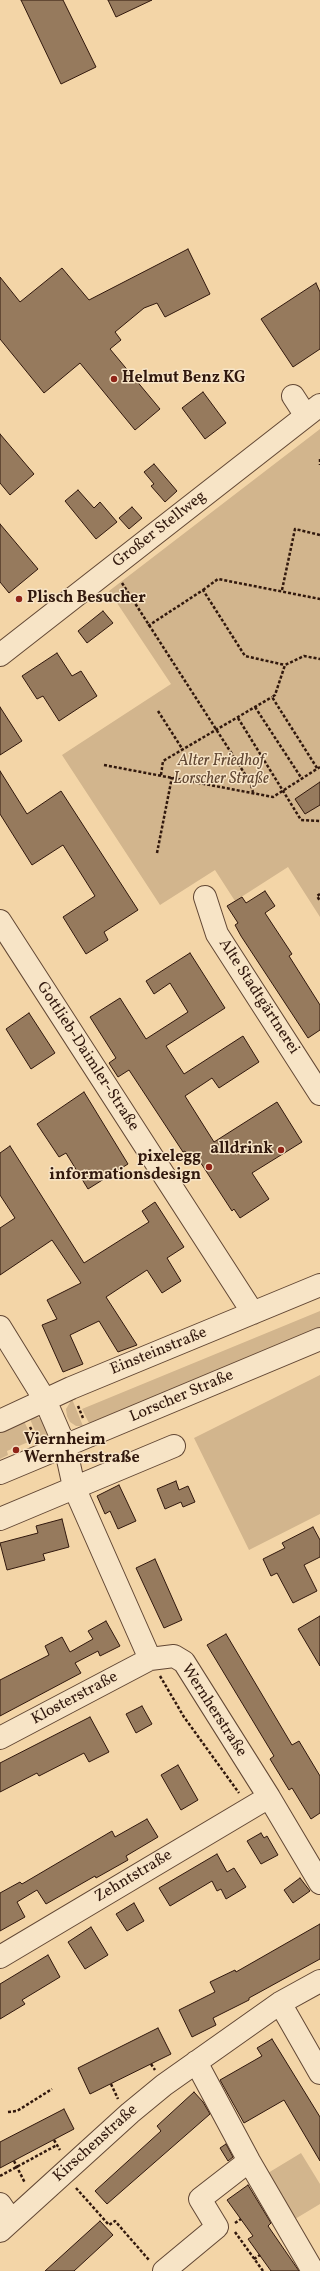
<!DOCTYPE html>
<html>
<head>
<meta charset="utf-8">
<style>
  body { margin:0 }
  canvas { display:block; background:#f3d5a7 }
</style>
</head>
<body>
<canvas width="320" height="2271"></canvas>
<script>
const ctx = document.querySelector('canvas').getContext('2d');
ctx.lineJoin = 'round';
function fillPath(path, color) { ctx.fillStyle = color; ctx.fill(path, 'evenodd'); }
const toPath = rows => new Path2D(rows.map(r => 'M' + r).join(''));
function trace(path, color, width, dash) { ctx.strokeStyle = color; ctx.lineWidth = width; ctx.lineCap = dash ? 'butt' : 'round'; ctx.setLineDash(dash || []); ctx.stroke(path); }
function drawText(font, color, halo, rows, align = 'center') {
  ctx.font = font + ' Vollkorn,serif'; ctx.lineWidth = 3; ctx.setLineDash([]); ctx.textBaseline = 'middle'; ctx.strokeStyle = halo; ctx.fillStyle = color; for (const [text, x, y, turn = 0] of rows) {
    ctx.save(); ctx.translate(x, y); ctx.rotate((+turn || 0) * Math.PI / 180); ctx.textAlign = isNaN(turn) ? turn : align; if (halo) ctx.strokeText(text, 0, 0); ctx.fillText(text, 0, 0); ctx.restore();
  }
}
fillPath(toPath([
  [320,429,320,917,288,867,235,901,215,870,160,905,62,755,171,684,109,591],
  [320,1311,320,1327,251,1358,89,1423,82,1409],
  [320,1375,320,1514,249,1550,194,1438],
  [72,1399,83,1426,76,1426,70,1422,67,1416,66,1409],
  [36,1417,43,1419,49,1437,40,1443,30,1419],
  [24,1421,33,1440,7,1451,8,1455,0,1459,0,1432],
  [301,2153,320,2184,320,2204,295,2219,268,2173]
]), '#d2b58d');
const building = toPath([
  [21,0,63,0,96,67,61,84,21,0],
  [108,0,152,0,116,17,108,0],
  [188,249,210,294,165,317,157,303,144,308,115,332,121,340,110,349,160,409,135,430,80,363,44,393,0,339,0,277,20,302,62,268,89,300,188,249],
  [316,283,320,292,320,349,293,367,261,319,316,283],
  [203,392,226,423,205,439,182,408,203,392],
  [0,434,34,474,10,495,0,483,0,434],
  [154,464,177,491,165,502,151,486,154,484,144,472,154,464],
  [78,490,94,508,100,502,117,522,96,539,65,501,78,490],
  [132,507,142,518,129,529,119,518,132,507],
  [0,524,38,569,9,593,0,582,0,524],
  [103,611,113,623,87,643,78,631,103,611],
  [57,653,72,676,81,671,97,696,59,721,43,696,37,699,22,676,57,653],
  [0,707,22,741,0,755,0,707],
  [0,771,27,814,61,791,138,910,104,932,108,940,86,954,63,917,95,896,63,845,32,865,0,814,0,771],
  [320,782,320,805,305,814,295,799,320,782],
  [265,891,275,906,265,913,292,954,289,956,320,1005,320,1030,308,1038,241,936,235,925,238,923,227,906,242,897,246,903,265,891],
  [190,953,225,1008,166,1046,184,1074,243,1036,259,1062,219,1088,212,1078,185,1096,214,1142,277,1102,302,1142,252,1173,269,1199,240,1218,234,1209,232,1211,195,1154,190,1158,185,1151,183,1152,129,1070,118,1077,109,1063,116,1058,90,1017,120,998,146,1039,188,1012,170,983,154,994,146,981,190,953],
  [29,1013,55,1053,31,1069,6,1029,29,1013],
  [84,1092,128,1164,88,1189,66,1153,59,1157,37,1124,84,1092],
  [10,1146,84,1263,149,1222,142,1211,155,1202,184,1247,167,1258,181,1281,162,1293,147,1270,106,1297,137,1345,118,1352,99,1321,70,1335,83,1364,63,1372,42,1325,57,1319,47,1300,81,1283,52,1240,0,1275,0,1228,15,1218,0,1195,0,1153,10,1146],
  [176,1481,179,1490,188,1486,195,1502,183,1507,181,1502,165,1509,157,1489,176,1481],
  [119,1485,136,1521,118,1529,110,1511,105,1514,97,1496,119,1485],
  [62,1519,69,1547,43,1554,45,1560,7,1570,0,1543,38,1533,36,1526,62,1519],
  [313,1527,320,1540,320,1557,304,1565,317,1591,293,1603,277,1573,271,1576,263,1559,285,1548,282,1543,313,1527],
  [155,1559,182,1620,164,1628,136,1568,155,1559],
  [320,1616,320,1666,298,1629,320,1616],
  [106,1621,120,1646,100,1656,98,1651,75,1663,81,1673,0,1716,0,1680,49,1655,45,1646,62,1637,70,1652,93,1639,88,1631,106,1621],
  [226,1634,292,1745,299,1741,320,1776,320,1813,311,1819,292,1788,289,1790,270,1759,274,1756,207,1645,226,1634],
  [142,1706,152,1724,136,1733,126,1714,142,1706],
  [90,1717,109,1752,89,1762,84,1753,39,1776,37,1773,0,1792,0,1763,90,1717],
  [178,1765,198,1800,181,1810,161,1775,178,1765],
  [147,1819,158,1837,126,1856,128,1860,96,1878,95,1876,46,1904,37,1890,17,1902,25,1917,0,1931,0,1893,20,1882,22,1884,112,1831,115,1837,147,1819],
  [261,1833,264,1838,267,1836,278,1855,261,1864,247,1841,261,1833],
  [217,1854,227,1872,234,1868,246,1887,226,1899,221,1889,217,1891,212,1881,170,1906,159,1888,217,1854],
  [300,1878,310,1891,293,1903,284,1890,300,1878],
  [134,1903,144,1921,127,1931,116,1914,134,1903],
  [320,1924,320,1959,249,1998,249,2000,213,2018,216,2025,192,2037,179,2010,215,1992,210,1982,235,1970,236,1972,320,1924],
  [91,1927,108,1955,85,1969,68,1942,91,1927],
  [48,1955,60,1977,22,2000,25,2004,0,2019,0,1984,48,1955],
  [158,2028,171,2054,90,2094,78,2068,158,2028],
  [272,2039,320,2117,320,2161,284,2100,244,2123,220,2080,262,2056,257,2048,272,2039],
  [194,2092,203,2102,210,2114,107,2204,95,2191,161,2131,157,2126,194,2092],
  [64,2109,74,2129,0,2168,0,2142,64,2109],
  [226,2144,233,2157,228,2161,220,2148,226,2144],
  [248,2185,271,2223,268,2226,299,2271,271,2271,248,2239,253,2236,227,2200,248,2185],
  [100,2221,113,2235,74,2271,45,2271,100,2221]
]);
fillPath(building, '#967a5d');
trace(building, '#31180d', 1);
const minor = toPath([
  [293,396,306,416],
  [0,655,320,405],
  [205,897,217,934,320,1094],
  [0,921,253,1313],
  [0,1327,45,1400,65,1446,74,1487,150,1659,174,1656,184,1662,269,1797,320,1883],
  [0,1421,71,1388,320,1285],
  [0,1473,320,1339],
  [0,1519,174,1446],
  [0,1738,150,1659],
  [0,1957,269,1797],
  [280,2003,320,2073],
  [196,2062,249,2161,313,2271],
  [0,2204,11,2220],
  [0,2231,130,2113,164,2085,280,2003,320,1981],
  [164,2271,217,2227,200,2199,249,2161]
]);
trace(minor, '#624734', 24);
trace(toPath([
  [320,459,320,465],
  [122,583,250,782,253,792],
  [203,590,218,579,320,599],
  [282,590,295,529,320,535],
  [148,626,203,590,245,656,285,665],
  [255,707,302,779],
  [158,711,183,750],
  [238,718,301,820,320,821],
  [104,765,273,797,320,767],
  [317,768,272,697,275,695,285,665,304,656,320,659],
  [161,775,163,761,272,697],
  [157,853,172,777],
  [320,894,317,896,320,901],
  [78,1406,83,1418],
  [30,1427,35,1437],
  [160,1676,184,1717,239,1793],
  [151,2064,155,2070],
  [111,2084,118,2099],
  [8,2112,17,2111,52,2089],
  [54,2140,60,2150],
  [14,2161,25,2183],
  [0,2176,57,2145],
  [76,2188,109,2225,115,2221,149,2260],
  [235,2223,241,2219],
  [235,2232,263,2271],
  [254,2259,260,2255]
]), '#31180d', 2.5, [3, 2]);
trace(minor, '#f7e4c6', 22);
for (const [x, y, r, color] of [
  [114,379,4,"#8f2418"],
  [19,599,4,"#8f2418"],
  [281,1150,4,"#8f2418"],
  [209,1167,4,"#8f2418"],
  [16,1450,4,"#8f2418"]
]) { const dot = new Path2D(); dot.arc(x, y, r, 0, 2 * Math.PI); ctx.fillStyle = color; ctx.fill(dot); trace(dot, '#f7e4c6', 1.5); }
drawText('bold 16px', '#31180d', '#f7e4c6', [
  ["Helmut Benz KG",122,379],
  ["Plisch Besucher",27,599],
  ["alldrink",273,1150,"right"],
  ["pixelegg",201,1158,"right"],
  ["informationsdesign",201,1176,"right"],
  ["Viernheim",24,1441],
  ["Wernherstraße",24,1459]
], 'left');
drawText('16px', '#31180d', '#f7e4c6', [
  ["Großer Stellweg",160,530,-38],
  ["Alte Stadtgärtnerei",258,997,57],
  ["Gottlieb-Daimler-Straße",87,1057,57],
  ["Einsteinstraße",159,1352,-22],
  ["Lorscher Straße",182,1397,-23],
  ["Klosterstraße",75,1699,-28],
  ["Wernherstraße",213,1711,57],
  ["Zehntstraße",134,1877,-31],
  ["Kirschenstraße",96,2144,-42]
]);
drawText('italic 16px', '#614733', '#f7e4c6', [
  ["Alter Friedhof",221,762],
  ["Lorscher Straße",221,780]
]);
</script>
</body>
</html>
